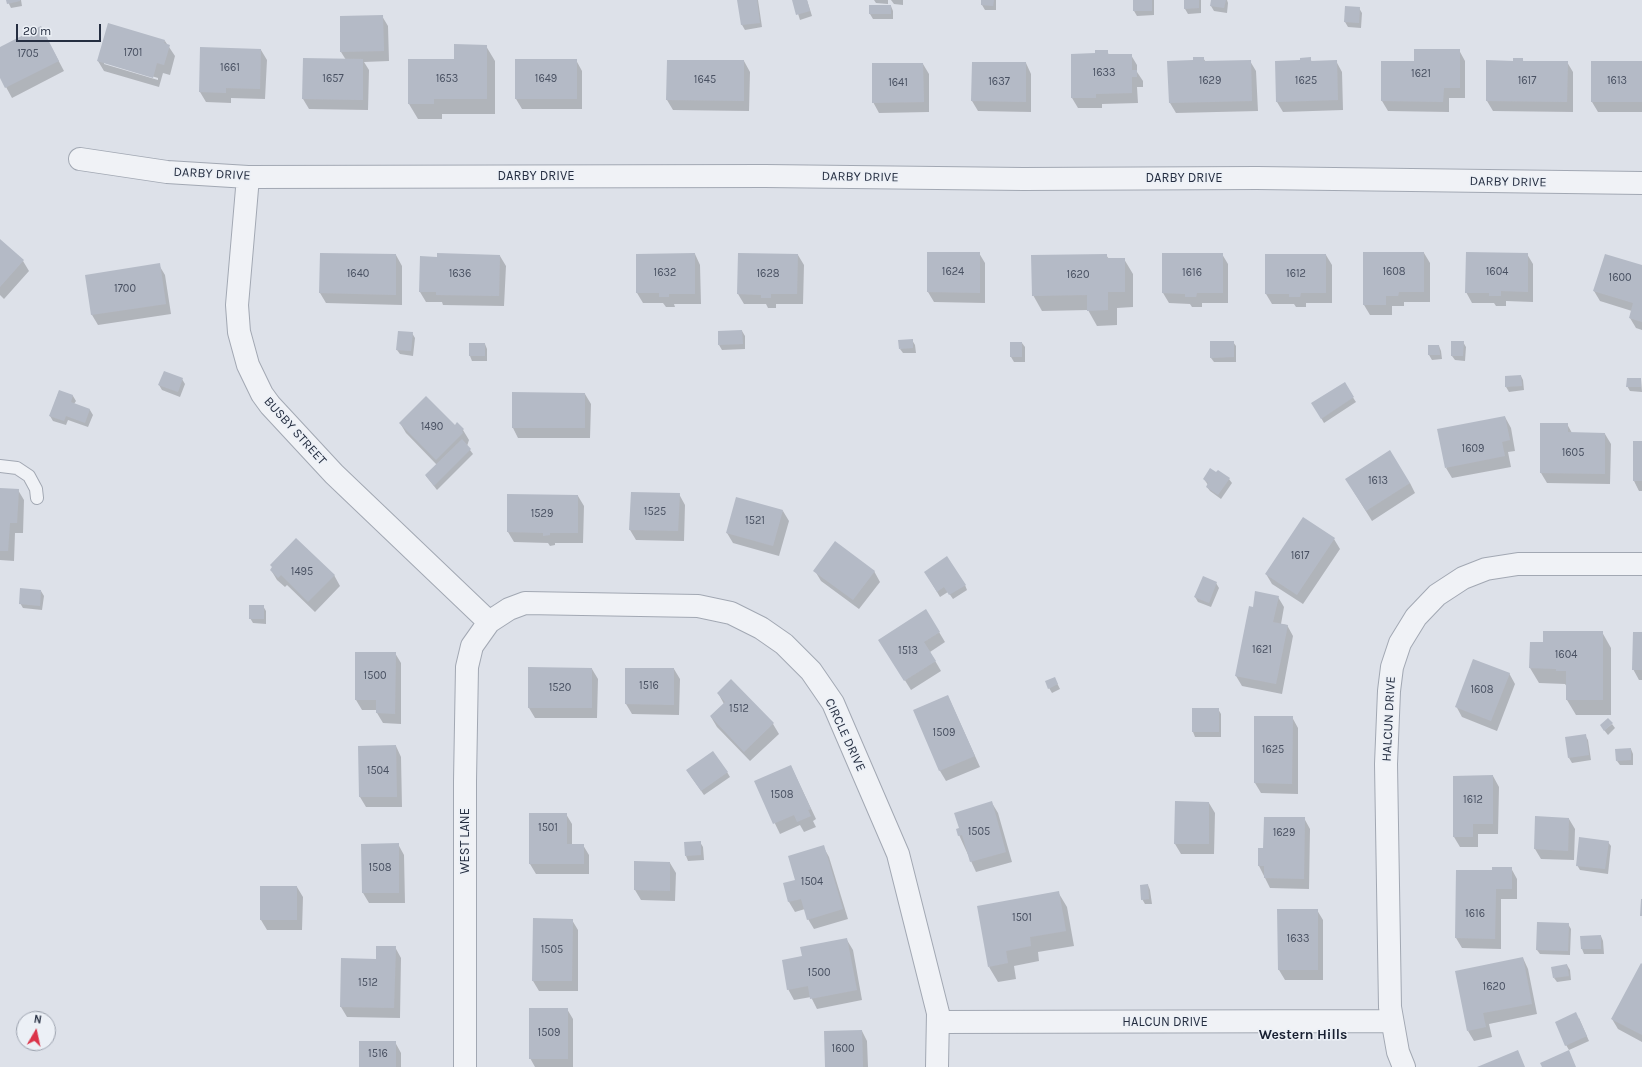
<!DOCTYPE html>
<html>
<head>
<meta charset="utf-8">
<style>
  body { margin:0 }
  #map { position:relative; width:1642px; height:1067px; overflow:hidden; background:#dde1e9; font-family:Karla,sans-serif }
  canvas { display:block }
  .north { position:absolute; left:16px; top:1011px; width:40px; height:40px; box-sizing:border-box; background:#ecf0f6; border:1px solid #9ca2ae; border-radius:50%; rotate:9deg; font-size:11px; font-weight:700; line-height:16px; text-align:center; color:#252e41 }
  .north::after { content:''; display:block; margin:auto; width:14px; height:18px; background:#db3449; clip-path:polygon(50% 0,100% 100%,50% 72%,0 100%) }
  .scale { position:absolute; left:16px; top:24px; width:85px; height:18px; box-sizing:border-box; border:2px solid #252e41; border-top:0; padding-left:5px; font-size:12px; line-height:14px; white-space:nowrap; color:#252e41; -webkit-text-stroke:3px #ecf0f6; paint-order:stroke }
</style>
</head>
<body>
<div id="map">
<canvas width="1642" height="1067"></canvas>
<div class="north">N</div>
<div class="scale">20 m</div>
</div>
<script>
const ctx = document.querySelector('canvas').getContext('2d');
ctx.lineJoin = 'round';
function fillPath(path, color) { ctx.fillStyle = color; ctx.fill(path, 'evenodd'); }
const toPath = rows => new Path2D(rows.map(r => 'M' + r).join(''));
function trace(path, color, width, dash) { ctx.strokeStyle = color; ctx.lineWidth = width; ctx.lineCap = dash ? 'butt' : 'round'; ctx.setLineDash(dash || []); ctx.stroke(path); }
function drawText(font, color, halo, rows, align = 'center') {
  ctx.font = font + ' Karla,sans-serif'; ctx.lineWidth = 3; ctx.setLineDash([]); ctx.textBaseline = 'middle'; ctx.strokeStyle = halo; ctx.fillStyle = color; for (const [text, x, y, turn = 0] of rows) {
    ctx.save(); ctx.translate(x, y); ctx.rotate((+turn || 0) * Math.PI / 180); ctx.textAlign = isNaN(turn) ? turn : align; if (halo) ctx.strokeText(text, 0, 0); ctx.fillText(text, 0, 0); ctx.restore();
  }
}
fillPath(toPath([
  [7,0,21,0,22,6,11,8],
  [738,0,758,0,762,27,745,30,742,25],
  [796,0,807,0,812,16,800,20,794,1],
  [874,0,888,0,888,4,876,3],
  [891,0,903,0,903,5,894,4],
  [982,0,996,0,996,10,985,10,982,5],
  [1134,0,1154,0,1154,15,1137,16,1134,11],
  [1185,0,1201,0,1201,13,1188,14,1185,9],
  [1212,0,1227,0,1228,3,1227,13,1214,11,1211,6],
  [891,6,893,11,893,19,873,19,870,14],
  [1359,8,1362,13,1361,28,1348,27,1345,22],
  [382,16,388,26,389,61,364,62,369,70,368,110,309,109,303,99,346,60,341,52],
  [46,37,64,71,12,98,0,76,0,48],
  [165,41,175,56,170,75,163,73,159,87,104,71,98,61],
  [104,62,158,78,158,80,104,64],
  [486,46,495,61,495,114,442,114,442,119,418,119,409,104,455,60],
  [261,50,267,60,265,99,231,98,231,103,206,102,200,92],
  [1459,50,1465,61,1465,98,1449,98,1449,112,1388,111,1382,101,1382,62,1415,62],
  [1107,51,1109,55,1131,55,1137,65,1137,72,1143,81,1143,87,1137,87,1138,103,1102,104,1102,108,1078,108,1072,98,1072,55,1096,54],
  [1203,58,1206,62,1250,61,1256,71,1258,111,1176,113,1170,103,1194,61],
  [1310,58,1312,62,1336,61,1342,72,1343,110,1283,112,1277,102,1301,61],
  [1522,59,1524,62,1567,62,1573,72,1573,112,1493,111,1487,101,1487,61,1514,62],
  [576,60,582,71,582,109,522,109,516,99],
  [668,61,744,61,750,72,749,111,673,110,667,100],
  [1642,62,1642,112,1598,112,1592,102],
  [1026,63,1031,74,1031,112,978,111,972,101],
  [923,64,929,74,929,112,879,113,873,102],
  [0,241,23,261,29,271,4,299,0,295],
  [928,253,979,253,985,263,985,303,934,302,928,292],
  [1424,253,1430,263,1430,302,1404,302,1404,306,1392,306,1392,315,1370,315,1364,305],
  [321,254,396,255,402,266,402,305,326,303,320,293],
  [695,254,700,265,701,304,674,304,675,307,666,307,663,303,643,303,637,293],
  [1163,254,1222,254,1228,264,1228,303,1202,303,1202,307,1192,307,1190,304,1169,303,1163,293],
  [1527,254,1533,264,1533,302,1506,301,1506,306,1496,306,1494,303,1472,303,1466,292],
  [798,255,804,265,803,304,776,304,776,308,768,308,766,304,744,304,738,294],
  [1106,255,1109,259,1124,259,1133,274,1133,307,1117,308,1117,325,1097,326,1088,310,1042,311,1033,295],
  [1326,255,1332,265,1332,303,1306,303,1306,307,1296,307,1294,304,1272,304,1266,294],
  [500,256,506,266,504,306,443,305,442,302,426,302,420,292,438,258],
  [159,265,165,275,171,314,98,325,92,315,86,276],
  [1642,266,1642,330,1636,328,1630,318,1632,311,1600,301,1594,291],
  [742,331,745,336,745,349,722,350,719,345],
  [412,333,415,338,413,356,400,354,397,350],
  [912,340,915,345,916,353,903,353,900,349],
  [1233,342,1236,346,1236,362,1214,362,1211,358],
  [1463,342,1466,347,1465,361,1455,360,1452,356],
  [1022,343,1025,347,1025,362,1014,362,1011,357],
  [485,344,487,349,487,361,472,361,470,356],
  [1439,346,1441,351,1442,359,1432,360,1429,355],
  [1521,376,1523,380,1524,390,1509,392,1506,387],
  [182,379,185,384,180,397,162,390,159,385],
  [1641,379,1642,392,1630,391,1627,386],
  [1344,384,1356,402,1324,423,1313,404],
  [59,391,73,396,76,401,74,404,90,410,93,415,88,427,68,420,66,425,53,421,50,416],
  [585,394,591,404,590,438,518,438,513,428],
  [1505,417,1511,428,1515,451,1508,452,1511,467,1452,478,1446,468],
  [400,423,463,430,469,440,467,446,473,454,437,490,426,476,437,465,406,433],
  [1567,424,1572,433,1605,434,1611,444,1610,484,1547,483,1541,473],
  [1634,442,1642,442,1642,491,1639,491,1634,481],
  [1217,474,1229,479,1232,483,1221,499,1210,491,1207,487,1208,485,1204,479],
  [1410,483,1415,493,1372,521,1352,489],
  [0,489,18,490,24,500,23,533,15,533,14,561,0,560],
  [679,494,685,505,684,541,636,540,630,530],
  [508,495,578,496,584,506,583,543,555,543,555,545,550,546,548,543,514,542,508,532],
  [783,511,789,521,779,556,733,543,727,533],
  [1334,539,1340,549,1303,604,1272,584,1266,574],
  [271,570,334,575,340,586,315,612,287,585,285,587,277,580],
  [815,571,874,571,880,582,859,609,821,581],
  [925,572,965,585,967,590,953,599,948,592,940,597],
  [1216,583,1219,588,1211,607,1198,602,1195,597],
  [41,591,44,596,42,610,23,608,20,603],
  [1278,597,1284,607,1281,624,1287,625,1293,636,1282,694,1242,686,1236,676,1253,608],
  [263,606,266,611,266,624,253,623,250,618],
  [939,632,945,642,930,652,941,671,911,690,886,650],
  [1602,632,1611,648,1611,715,1576,715,1567,700,1567,687,1565,684,1539,683,1530,668,1544,644],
  [1642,633,1642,680,1639,680,1633,669],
  [395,653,401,663,401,724,383,723,377,713,377,710,362,710,356,700],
  [592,669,598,679,597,718,535,718,529,708],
  [626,669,674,669,680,679,679,715,632,714,626,704],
  [1509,673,1515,684,1497,731,1462,717,1456,706],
  [1057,683,1060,689,1052,693,1049,688],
  [718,693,773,724,779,734,750,761,717,727,711,717,724,704],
  [948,696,980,767,946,781,940,771,914,711],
  [1193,709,1218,709,1221,714,1221,737,1195,737,1193,732],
  [1255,717,1292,717,1298,728,1298,794,1261,793,1255,783],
  [1612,724,1615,728,1608,735,1604,730],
  [1585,735,1588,740,1591,760,1572,763,1569,758],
  [396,746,401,757,402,807,366,807,360,797],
  [1631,749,1633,754,1633,765,1620,765,1617,761],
  [791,766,816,819,813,821,816,827,804,832,800,825,780,834,755,782],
  [727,772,730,777,704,795,690,775],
  [1493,776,1499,787,1498,834,1478,834,1478,847,1460,847,1454,837],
  [992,803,998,813,1012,862,976,872,959,835],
  [1209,803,1215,813,1214,854,1181,854,1175,844],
  [566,814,572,824,572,845,583,845,589,855,589,874,536,874,530,864],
  [1536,817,1569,819,1575,829,1574,860,1541,859,1535,849],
  [1304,818,1310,829,1309,889,1270,888,1259,866,1264,849],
  [700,842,703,847,704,860,688,861,686,856],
  [1608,842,1611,846,1608,874,1580,870,1577,865],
  [398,844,404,855,405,903,369,903,363,893],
  [823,846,829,857,848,919,814,929,808,919,805,909,795,912,789,902,784,884,796,881],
  [635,862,670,863,676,873,675,901,641,900,635,890],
  [1511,868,1517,879,1517,899,1501,899,1501,949,1462,948,1456,938,1493,871],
  [1148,885,1150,890,1152,904,1145,904,1142,899],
  [297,887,303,897,302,930,267,930,261,920],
  [1058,892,1067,907,1074,946,1038,952,1039,961,1014,966,1016,979,998,982,989,967],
  [1317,910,1323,920,1323,980,1285,980,1279,970],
  [572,920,578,930,578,991,539,991,533,981],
  [1568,924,1571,929,1570,955,1540,954,1537,950],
  [1601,936,1603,941,1604,954,1584,954,1582,949],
  [847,940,853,950,862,1000,817,1009,811,997,794,1000,788,989,803,957],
  [395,947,401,958,400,1018,347,1017,341,1007,377,960],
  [1523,958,1528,969,1537,1014,1489,1024,1492,1037,1474,1041,1468,1031],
  [1567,965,1570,970,1571,980,1557,982,1554,978],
  [1642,965,1642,1042,1618,1029,1612,1019],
  [567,1009,573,1019,573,1067,535,1067,530,1058],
  [1579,1018,1589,1041,1569,1050,1566,1045],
  [862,1031,867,1041,868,1067,826,1067],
  [395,1042,401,1053,401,1067,360,1067]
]), '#0003');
fillPath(toPath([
  [6,0,20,0,20,1,7,4],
  [737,0,757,0,760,23,741,25],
  [792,0,807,0,810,11,796,15],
  [981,0,994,0,993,6,981,5],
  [1133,0,1152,0,1152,11,1133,11],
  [1184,0,1199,0,1199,8,1184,9],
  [1211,0,1226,0,1224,8,1210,6],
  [869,5,891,5,891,14,869,14],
  [1345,6,1360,7,1359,23,1344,22],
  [383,15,384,51,340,52,340,16],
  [108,23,165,40,164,43,170,45,164,65,157,63,153,78,97,61],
  [41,26,59,61,5,88,0,78,0,47],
  [454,44,487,45,487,99,434,99,434,104,408,104,408,59,454,59],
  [200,47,261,49,260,89,226,88,226,93,199,92],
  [1414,49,1460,49,1460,88,1444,88,1443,102,1381,101,1381,61,1414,61],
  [1095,50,1108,50,1108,54,1132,54,1132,70,1137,70,1137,77,1132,77,1132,93,1096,94,1096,98,1071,98,1071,54,1095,53],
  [1193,57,1204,57,1204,61,1251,60,1252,101,1169,103,1167,61,1193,60],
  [1311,57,1311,61,1337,60,1338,100,1276,102,1275,61,1300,60,1300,58],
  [303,58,363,59,363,100,302,99],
  [1513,58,1523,58,1523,61,1568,61,1567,102,1486,101,1486,60,1513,61],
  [515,59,577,59,577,99,515,99],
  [667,60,744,60,744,101,666,100],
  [1591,61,1642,61,1642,102,1591,102],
  [972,62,1026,62,1026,102,971,101],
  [872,63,923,63,924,102,872,103],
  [0,239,24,260,0,287],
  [927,252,980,252,980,293,927,292],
  [1363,252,1424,252,1424,292,1399,292,1398,296,1386,296,1386,305,1363,305],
  [1466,252,1528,253,1528,292,1501,291,1501,296,1489,296,1489,293,1465,293],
  [320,253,396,254,396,295,319,293],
  [437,253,500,255,499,296,436,295,436,292,419,292,420,256,437,257],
  [695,253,695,294,669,294,669,297,659,297,659,293,636,293,636,254],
  [738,253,798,254,797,294,771,294,771,298,761,298,761,295,737,294],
  [1162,253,1223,253,1223,293,1197,293,1196,297,1185,297,1185,294,1162,293],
  [1107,254,1107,258,1125,258,1125,292,1108,292,1108,310,1087,311,1087,295,1032,296,1031,255],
  [1265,254,1326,254,1326,293,1301,293,1300,297,1289,297,1289,294,1265,294],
  [1605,254,1642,265,1642,322,1629,318,1633,303,1593,291],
  [160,263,166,304,91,315,85,275],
  [742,330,743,344,718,345,718,331],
  [398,331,413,332,411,351,396,350],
  [913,339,913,348,899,349,898,340],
  [1210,341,1234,341,1234,357,1210,358],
  [1451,341,1464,341,1463,356,1451,356],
  [1010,342,1022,342,1022,357,1010,357],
  [469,343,485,343,485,356,469,356],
  [1428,345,1439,345,1440,355,1428,355],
  [164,371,183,378,178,392,158,385],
  [1521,375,1522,386,1505,387,1505,376],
  [1627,378,1641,378,1641,387,1626,387],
  [1345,382,1354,397,1321,419,1311,403],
  [59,390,73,395,71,402,90,409,85,423,66,416,64,421,49,416],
  [512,392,585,393,585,428,512,428],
  [426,396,455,425,457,422,464,429,462,431,463,433,436,460,399,423],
  [1505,416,1510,440,1502,442,1505,456,1445,468,1437,429],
  [1540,423,1568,423,1568,432,1605,433,1605,474,1540,473],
  [462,439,471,449,434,486,425,475],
  [1633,441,1642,441,1642,481,1633,481],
  [1390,450,1410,483,1366,511,1345,479],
  [1210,468,1216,472,1218,470,1230,478,1218,495,1206,487,1208,483,1203,479],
  [0,488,19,489,17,523,10,523,8,551,0,551],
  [631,492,680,493,678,531,629,530],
  [507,494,578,495,578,533,550,533,550,535,543,536,543,533,507,532],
  [736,497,783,510,773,546,726,533],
  [1303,517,1335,538,1297,595,1265,574],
  [296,538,335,575,308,602,281,575,278,578,270,570,272,567,270,565],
  [835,541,875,571,853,600,813,571],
  [947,556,966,585,949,595,944,587,937,592,924,572],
  [1203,576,1217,582,1209,603,1194,597],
  [20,588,41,590,40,606,19,604],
  [1255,591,1279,596,1273,622,1288,625,1276,684,1235,676,1249,606,1253,607],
  [249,605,264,605,264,619,249,619],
  [926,609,940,632,924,642,936,661,904,681,878,640],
  [1543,631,1603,631,1603,700,1566,700,1566,671,1556,671,1556,669,1529,668,1530,642,1543,642],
  [1633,632,1642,632,1642,670,1632,670],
  [355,652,396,652,395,714,376,713,376,700,355,700],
  [1473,659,1510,673,1491,721,1455,707],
  [528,667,592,668,592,708,528,708],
  [625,668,674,668,674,705,625,704],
  [1055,677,1058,684,1048,689,1045,681],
  [731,679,774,723,744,752,710,716,725,702,717,693],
  [948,695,975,756,939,771,913,710],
  [1192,708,1219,708,1219,732,1192,732],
  [1254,716,1293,716,1292,784,1254,783],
  [1608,718,1613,723,1604,731,1600,725],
  [1586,734,1589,755,1568,758,1565,737],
  [396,745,397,797,359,797,358,746],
  [1631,748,1631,760,1616,761,1615,749],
  [713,751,728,772,701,791,686,770],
  [791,765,811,809,808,810,811,816,797,822,794,815,773,824,754,781],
  [1493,775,1493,824,1473,824,1473,837,1453,837,1453,776],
  [992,801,1006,852,970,862,962,835,958,836,956,829,959,828,954,813],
  [1175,801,1209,802,1209,844,1174,844],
  [529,813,567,813,567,844,584,844,584,864,529,864],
  [1535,816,1569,818,1568,851,1534,849],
  [1264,817,1305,817,1304,879,1264,878,1264,866,1258,866,1258,848,1263,848],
  [1579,837,1609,841,1605,869,1576,866],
  [701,841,701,855,685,856,684,842],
  [399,843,399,893,362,893,361,844],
  [824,845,843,909,807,920,801,899,788,902,783,883,795,880,788,856],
  [634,861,670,862,670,891,634,890],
  [1492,867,1512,867,1512,889,1496,889,1495,939,1455,938,1456,870,1492,870],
  [1148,884,1149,899,1141,900,1140,885],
  [260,886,297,886,297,920,260,920],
  [1059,891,1066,931,1030,937,1031,946,1006,951,1008,963,988,967,977,906],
  [1641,899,1642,899,1642,916,1640,916],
  [1277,909,1318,909,1318,970,1278,970],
  [533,918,573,919,572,981,532,981],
  [1537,922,1569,923,1568,951,1536,950],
  [1601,935,1601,949,1581,949,1580,936],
  [847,938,857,990,810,999,808,986,787,990,782,960,802,956,800,947],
  [376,946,396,946,394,1008,340,1007,341,958,376,959],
  [1523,957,1532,1004,1483,1013,1486,1027,1467,1031,1455,971],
  [1641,963,1642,964,1642,1035,1611,1019],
  [1567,964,1569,976,1553,978,1551,967],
  [529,1008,568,1008,568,1059,529,1059],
  [1576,1012,1587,1036,1565,1046,1555,1022],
  [862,1030,863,1067,825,1067,824,1031],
  [359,1041,396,1041,396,1067,359,1067],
  [1518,1050,1525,1067,1477,1067],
  [1569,1050,1576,1067,1542,1067,1540,1063]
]), '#b4bac6');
const lane = toPath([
  [0,466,17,468,29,476,36,489,37,498]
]);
const street = toPath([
  [80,159,167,172,248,177,765,176,1023,179,1257,178,1642,183],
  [248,177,237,305,239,332,248,365,262,394,270,405,334,474,489,622],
  [938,1022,1392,1021],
  [465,1067,465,781,467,667,472,646,489,622,509,609,525,603,698,606,731,613,761,628,784,644,811,671,833,703,898,854,938,1013,937,1067],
  [1404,1067,1398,1052,1390,1007,1386,764,1389,691,1392,667,1400,643,1416,617,1437,595,1463,578,1486,569,1518,564,1642,564]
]);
trace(lane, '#a2a8b3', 14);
trace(street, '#a2a8b3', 24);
trace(lane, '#f0f2f6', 12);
trace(street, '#f0f2f6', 22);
drawText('11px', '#495162', null, [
  ["1701",133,53],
  ["1705",28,54],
  ["1661",230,68],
  ["1633",1104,73],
  ["1621",1421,74],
  ["1657",333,79],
  ["1653",447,79],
  ["1649",546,79],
  ["1645",705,80],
  ["1629",1210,81],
  ["1625",1306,81],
  ["1617",1527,81],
  ["1613",1617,81],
  ["1637",999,82],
  ["1641",898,83],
  ["1624",953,272],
  ["1608",1394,272],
  ["1604",1497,272],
  ["1632",665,273],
  ["1616",1192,273],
  ["1640",358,274],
  ["1636",460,274],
  ["1628",768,274],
  ["1612",1296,274],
  ["1620",1078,275],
  ["1600",1620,278],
  ["1700",125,289],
  ["1490",432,427],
  ["1609",1473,449],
  ["1605",1573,453],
  ["1613",1378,481],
  ["1525",655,512],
  ["1529",542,514],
  ["1521",755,521],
  ["1617",1300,556],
  ["1495",302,572],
  ["1621",1262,650],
  ["1513",908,651],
  ["1604",1566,655],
  ["1500",375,676],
  ["1516",649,686],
  ["1520",560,688],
  ["1608",1482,690],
  ["1512",739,709],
  ["1509",944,733],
  ["1625",1273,750],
  ["1504",378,771],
  ["1508",782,795],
  ["1612",1473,800],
  ["1501",548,828],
  ["1505",979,832],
  ["1629",1284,833],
  ["1508",380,868],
  ["1504",812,882],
  ["1616",1475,914],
  ["1501",1022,918],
  ["1633",1298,939],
  ["1505",552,950],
  ["1500",819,973],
  ["1512",368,983],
  ["1620",1494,987],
  ["1509",549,1033],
  ["1600",843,1049],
  ["1516",378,1054]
]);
drawText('13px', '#252e41', '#ecf0f6', [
  ["DARBY DRIVE",212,174,3],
  ["DARBY DRIVE",536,176],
  ["DARBY DRIVE",860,177,1],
  ["DARBY DRIVE",1184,178],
  ["DARBY DRIVE",1508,182,1],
  ["BUSBY STREET",295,431,48],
  ["HALCUN DRIVE",1389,719,-87],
  ["CIRCLE DRIVE",845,735,65],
  ["WEST LANE",465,841,-90],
  ["HALCUN DRIVE",1165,1022]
]);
drawText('bold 14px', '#171f31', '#ecf0f6', [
  ["Western Hills",1303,1035]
]);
</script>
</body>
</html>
